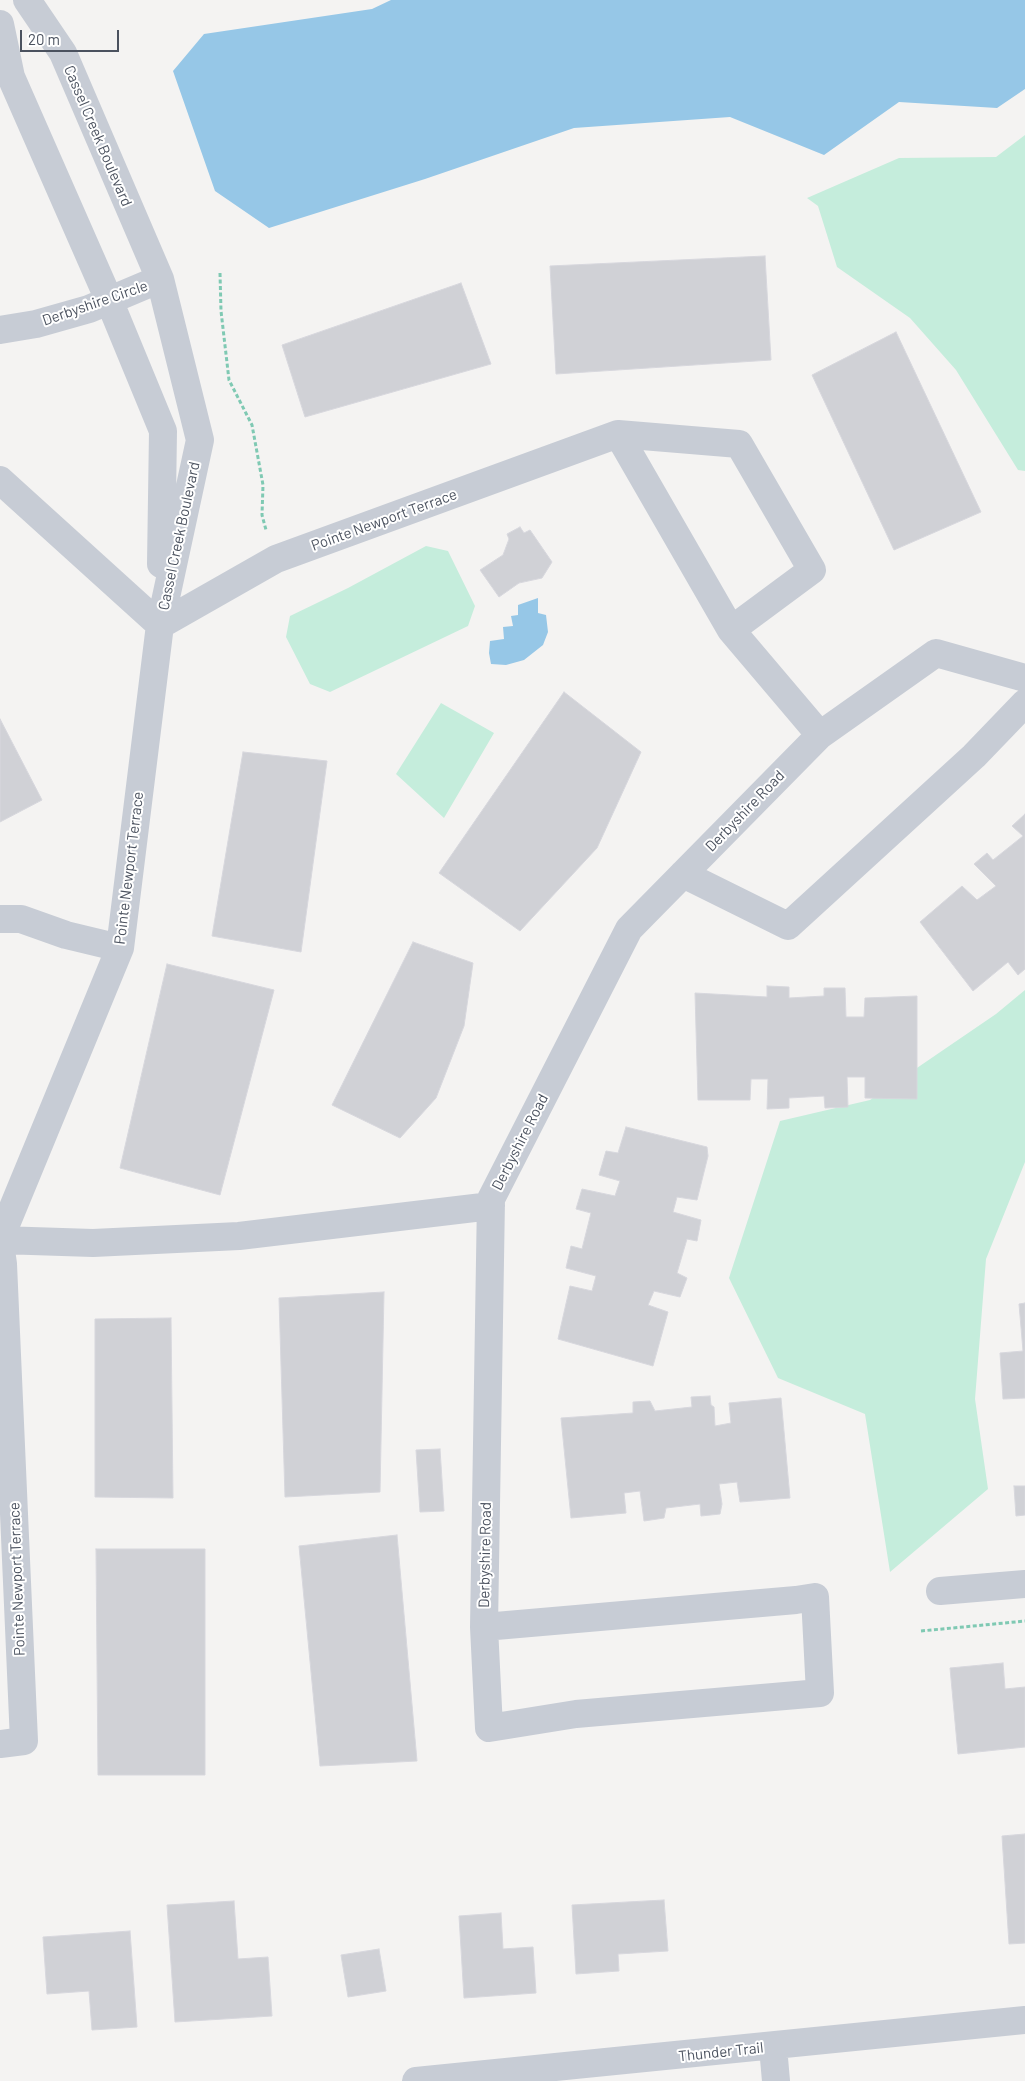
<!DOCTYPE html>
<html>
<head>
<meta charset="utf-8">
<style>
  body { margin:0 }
  #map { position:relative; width:1025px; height:2081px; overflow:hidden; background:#f4f3f2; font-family:Barlow,sans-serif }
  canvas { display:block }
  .scale { position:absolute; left:20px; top:30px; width:99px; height:22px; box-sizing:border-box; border:2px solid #4b525f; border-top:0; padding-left:6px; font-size:15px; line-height:18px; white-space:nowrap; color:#4b525f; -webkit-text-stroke:4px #fff; paint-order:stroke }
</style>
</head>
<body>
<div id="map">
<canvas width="1025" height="2081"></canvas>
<div class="scale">20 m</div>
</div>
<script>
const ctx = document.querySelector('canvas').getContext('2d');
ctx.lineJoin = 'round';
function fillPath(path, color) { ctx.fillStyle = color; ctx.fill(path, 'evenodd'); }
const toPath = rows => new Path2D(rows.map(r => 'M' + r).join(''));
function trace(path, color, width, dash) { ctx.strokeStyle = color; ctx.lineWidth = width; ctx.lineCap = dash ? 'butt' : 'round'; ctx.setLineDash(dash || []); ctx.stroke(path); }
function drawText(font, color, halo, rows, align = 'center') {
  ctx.font = font + ' Barlow,sans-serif'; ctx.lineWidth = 4; ctx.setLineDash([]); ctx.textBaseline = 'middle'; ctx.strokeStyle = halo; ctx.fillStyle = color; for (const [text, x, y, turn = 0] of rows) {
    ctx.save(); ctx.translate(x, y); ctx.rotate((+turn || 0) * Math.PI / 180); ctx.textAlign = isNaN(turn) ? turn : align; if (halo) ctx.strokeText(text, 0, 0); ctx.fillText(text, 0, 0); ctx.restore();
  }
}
fillPath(toPath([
  [1025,135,1025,471,1018,470,956,370,910,318,837,267,818,206,807,198,899,158,996,157],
  [426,546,448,551,475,606,468,626,330,692,310,684,286,637,290,616,348,588],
  [441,703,494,733,444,818,396,774],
  [1025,990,1025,1162,986,1259,975,1399,988,1489,890,1572,865,1414,778,1378,729,1278,780,1121,870,1100,996,1014]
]), '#c5eddc');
fillPath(toPath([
  [391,0,1025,0,1025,89,997,108,899,102,824,155,730,117,574,128,425,179,269,228,215,191,173,71,204,34,372,9],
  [538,598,538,613,546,615,548,632,543,645,524,660,506,665,491,664,489,653,490,641,504,639,503,627,513,626,511,616,518,615,518,605]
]), '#96c7e7');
const building = toPath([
  [765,256,771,360,556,374,550,266,765,256],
  [461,283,491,364,305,417,282,345,461,283],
  [896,332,981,512,894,550,812,375,896,332],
  [520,527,524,533,530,530,552,562,542,578,519,583,499,597,480,570,503,555,509,539,507,534,520,527],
  [564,692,641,752,597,848,520,931,439,873,564,692],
  [0,719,42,800,0,822,0,719],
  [243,752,327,761,301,952,212,936,243,752],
  [1025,814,1025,969,1018,975,1008,962,973,991,920,922,962,886,977,900,996,886,974,864,987,853,993,860,1023,836,1012,826,1025,814],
  [413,942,473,963,464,1026,436,1098,400,1138,332,1105,413,942],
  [167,964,274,990,220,1195,120,1168,167,964],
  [767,986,789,987,789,998,824,996,824,988,845,988,846,1017,864,1017,865,998,917,996,917,1099,865,1098,865,1077,847,1077,848,1107,825,1108,824,1096,789,1098,789,1108,767,1109,768,1079,751,1079,750,1100,698,1100,695,993,767,997,767,986],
  [626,1127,707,1147,708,1156,697,1200,677,1197,673,1212,701,1220,697,1241,687,1239,677,1273,687,1278,680,1297,654,1291,648,1305,668,1312,653,1366,558,1339,570,1286,592,1291,596,1276,566,1268,571,1246,582,1249,591,1213,576,1209,582,1189,615,1196,620,1181,599,1175,606,1151,618,1153,626,1127],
  [384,1292,380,1492,285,1497,279,1298,384,1292],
  [1025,1303,1025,1398,1003,1399,1000,1353,1023,1351,1019,1304,1025,1303],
  [171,1318,173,1498,95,1497,95,1319,171,1318],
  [710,1396,711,1405,714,1407,715,1426,731,1423,729,1403,781,1398,790,1498,740,1502,737,1482,719,1484,722,1504,720,1514,701,1516,700,1504,666,1508,664,1518,644,1521,640,1491,624,1493,626,1513,571,1518,561,1418,633,1413,633,1402,650,1401,655,1411,692,1407,691,1397,710,1396],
  [440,1449,444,1511,420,1512,416,1450,440,1449],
  [1014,1486,1025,1486,1025,1515,1016,1516,1014,1486],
  [397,1535,417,1761,320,1766,299,1546,397,1535],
  [96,1549,205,1549,205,1775,98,1775,96,1549],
  [1003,1663,1005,1689,1025,1687,1025,1747,958,1754,950,1668,1003,1663],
  [1025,1834,1025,1943,1009,1944,1002,1836,1025,1834],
  [664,1900,668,1951,618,1954,619,1971,576,1974,572,1905,664,1900],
  [234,1901,238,1959,268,1957,272,2016,175,2022,167,1905,234,1901],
  [501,1913,503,1949,533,1947,536,1993,464,1998,459,1916,501,1913],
  [130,1931,137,2027,92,2030,89,1991,47,1994,43,1937,130,1931],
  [379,1949,386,1991,348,1997,341,1955,379,1949]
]);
fillPath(building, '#d0d1d6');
trace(building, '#d7d7dd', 1);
trace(toPath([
  [220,273,221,311,229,380,252,425,263,485,262,515,266,530],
  [921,1631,1025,1621]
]), '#7fc9b3', 3, [4, 2.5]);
trace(toPath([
  [0,24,11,77,109,300,163,431,161,564],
  [0,330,36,324,89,309,160,279],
  [618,434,739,444,812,570,731,630],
  [0,480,160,625],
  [160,625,276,559,618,434,731,630,820,735],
  [683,874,788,926,974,756,1025,703],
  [0,919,21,919,66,935,120,948],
  [0,1239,120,948,160,625,200,440,160,279,63,53,27,0],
  [0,1240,93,1243,239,1236,491,1206],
  [0,1243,3,1264,24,1741,0,1744],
  [940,1591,1025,1584],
  [484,1627,489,1728,576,1714,820,1693,815,1597,796,1600,484,1627,491,1199,629,929,820,735,936,653,1025,678],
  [773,2047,776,2081],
  [416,2081,1025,2020]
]), '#c7ccd5', 28);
drawText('15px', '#4b525f', '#fff', [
  ["Cassel Creek Boulevard",98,136,67],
  ["Derbyshire Circle",95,303,-19],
  ["Pointe Newport Terrace",384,520,-20],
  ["Cassel Creek Boulevard",179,536,-78],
  ["Derbyshire Road",745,811,-46],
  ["Pointe Newport Terrace",129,868,-83],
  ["Derbyshire Road",520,1142,-63],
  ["Derbyshire Road",485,1555,-89],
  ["Pointe Newport Terrace",17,1579,-92],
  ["Thunder Trail",721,2052,-6]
]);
</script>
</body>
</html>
